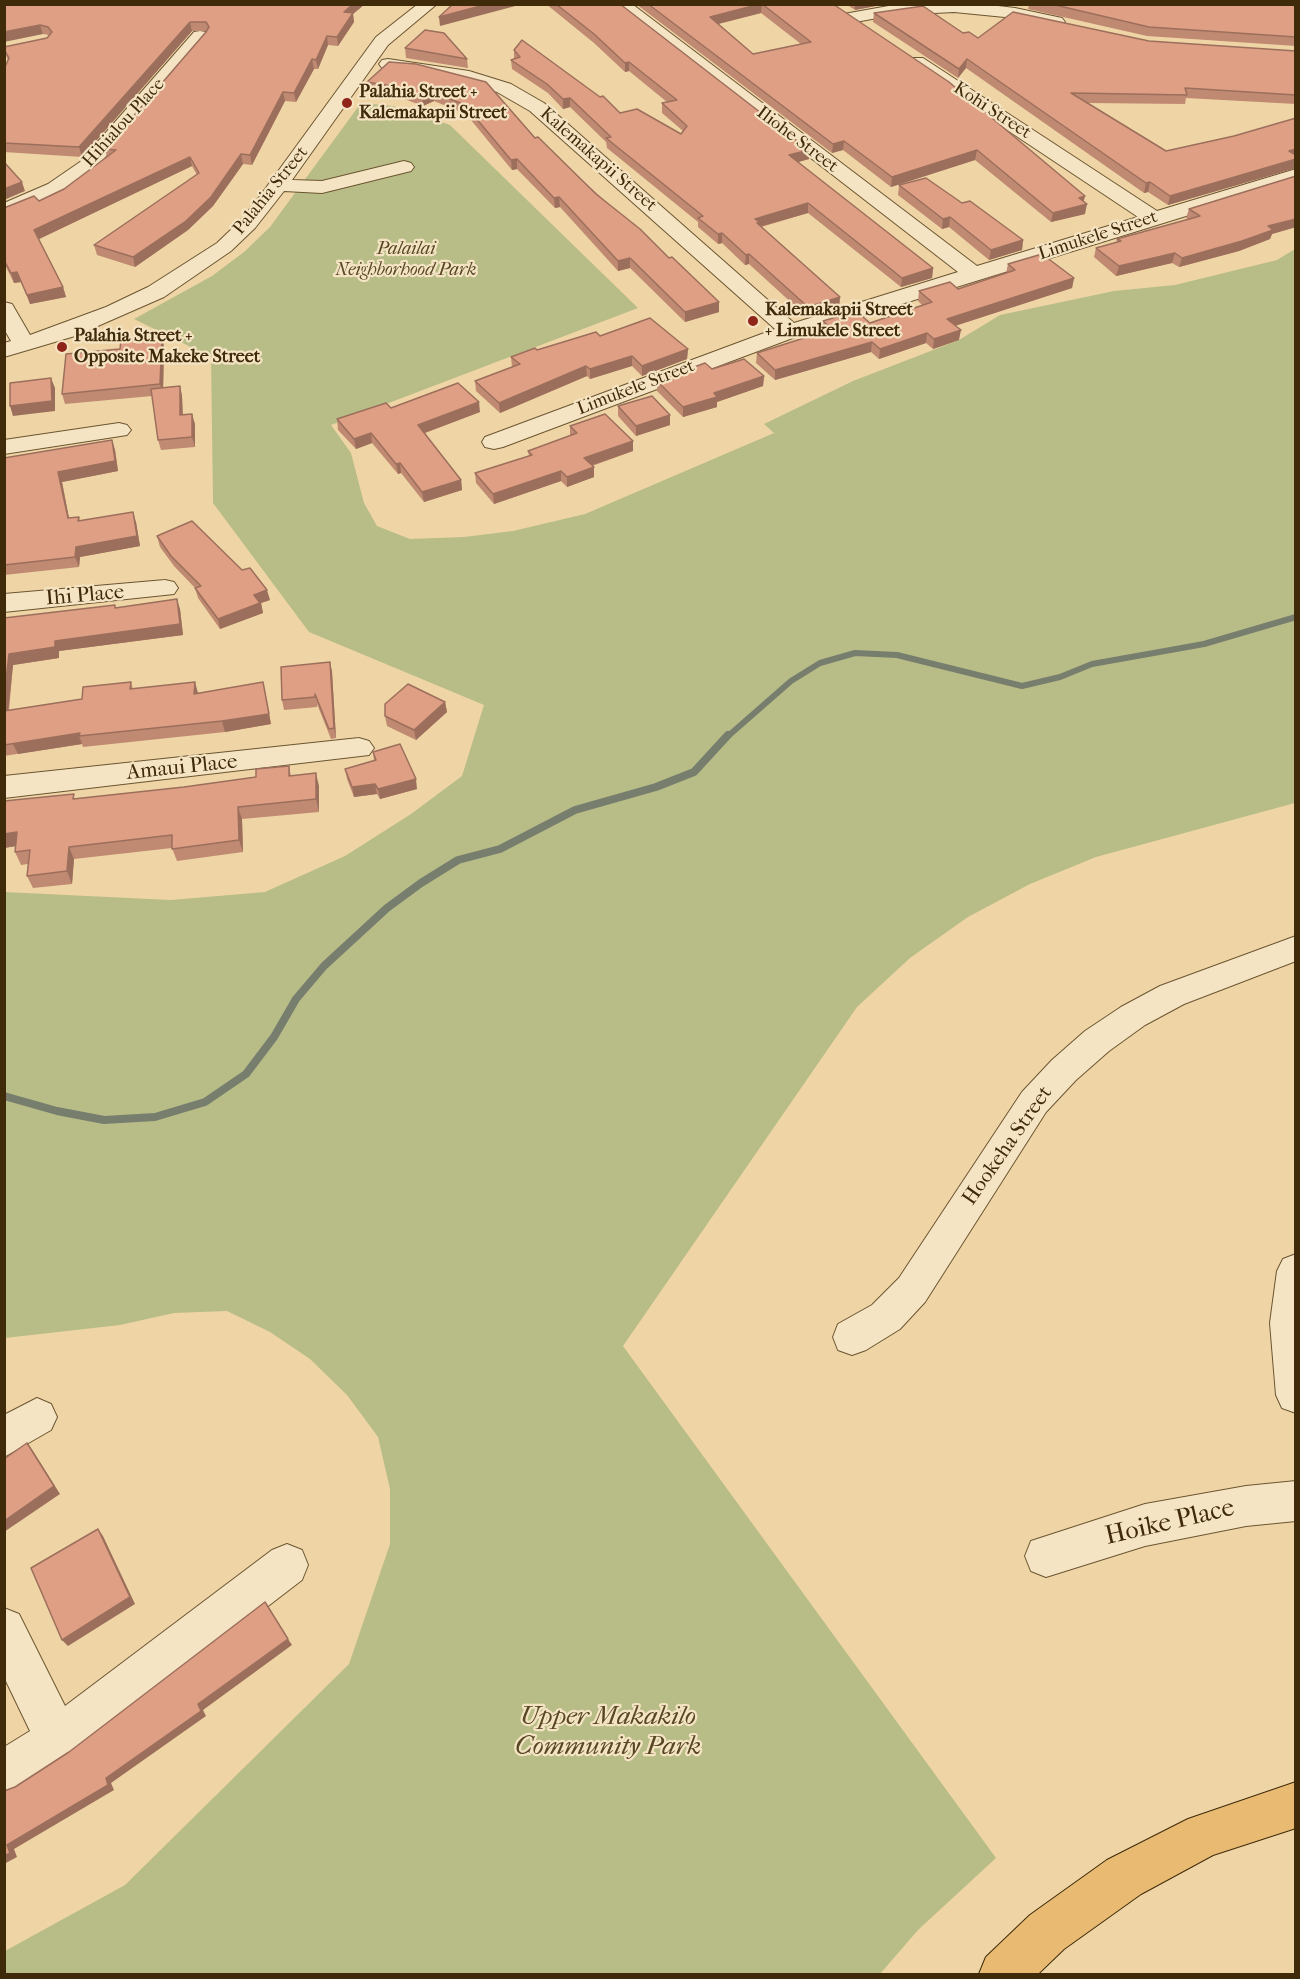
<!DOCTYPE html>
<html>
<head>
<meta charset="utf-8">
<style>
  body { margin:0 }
  #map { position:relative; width:1300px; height:1979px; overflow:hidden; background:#efd5a5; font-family:"IM FELL French Canon",serif }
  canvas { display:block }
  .frame { position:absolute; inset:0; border:6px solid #3f2a0a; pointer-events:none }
</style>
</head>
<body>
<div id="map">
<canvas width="1300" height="1979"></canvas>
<div class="frame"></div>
</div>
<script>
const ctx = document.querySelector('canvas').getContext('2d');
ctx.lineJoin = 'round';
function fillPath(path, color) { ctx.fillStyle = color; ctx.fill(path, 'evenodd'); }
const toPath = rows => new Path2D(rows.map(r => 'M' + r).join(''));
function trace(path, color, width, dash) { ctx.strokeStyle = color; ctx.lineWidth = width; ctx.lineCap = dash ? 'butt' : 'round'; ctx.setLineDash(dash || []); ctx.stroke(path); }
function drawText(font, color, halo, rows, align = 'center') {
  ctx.font = font + ' "IM FELL French Canon",serif'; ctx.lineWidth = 4.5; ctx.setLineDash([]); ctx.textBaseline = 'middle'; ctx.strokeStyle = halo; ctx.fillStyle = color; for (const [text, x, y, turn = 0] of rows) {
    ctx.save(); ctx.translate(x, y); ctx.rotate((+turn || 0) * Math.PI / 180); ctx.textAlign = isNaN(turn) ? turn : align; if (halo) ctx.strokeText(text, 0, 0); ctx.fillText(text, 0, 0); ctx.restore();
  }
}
fillPath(toPath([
  [361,103,393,106,450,125,638,308,331,425,351,453,364,503,377,526,410,539,464,537,513,531,585,514,774,433,764,424,853,381,959,340,1000,315,1114,291,1175,285,1277,260,1295,249,1295,803,1096,857,1030,884,968,917,910,958,857,1007,623,1346,996,1858,918,1930,880,1974,5,1974,5,1951,125,1885,349,1664,390,1544,390,1489,378,1437,347,1395,310,1359,270,1332,227,1311,174,1313,120,1325,5,1338,4,892,171,900,265,892,345,856,411,814,462,776,484,705,309,632,213,503,211,357,134,319,212,276,244,252,270,227]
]), '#b8bd87');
trace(toPath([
  [727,737,791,681,820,663,855,653,897,655,1022,686,1060,677,1092,664,1204,644,1296,617]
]), '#777e6e', 6);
trace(toPath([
  [4,1096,57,1111,104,1120,155,1117,205,1102,246,1074,274,1037,296,999,324,966,387,908,421,883,458,860,500,849,575,810,656,787,694,772,728,735]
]), '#777e6e', 8);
const minor = toPath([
  [418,4,437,4,388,45,292,180,322,181,404,161,411,163,414,167,411,171,322,193,284,191,255,228,231,251,164,297,75,336,4,357,4,343,11,341,4,329,4,302,12,304,30,335,106,307,148,287,217,243,241,220,260,196,376,37,418,4],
  [612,4,632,4,977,266,1138,217,911,66,908,62,911,58,923,58,1157,211,1296,169,1296,182,798,336,503,447,494,449,485,447,482,442,485,437,775,329,530,111,497,92,460,80,382,68,379,64,382,60,388,59,469,71,511,84,544,103,794,323,958,272,612,4],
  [981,4,1015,8,1062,18,1065,22,1056,27,1015,18,954,12,894,15,850,23,841,18,844,14,894,5,981,4],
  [200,31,206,32,209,36,206,40,94,170,62,192,4,217,4,203,48,184,80,162,194,32,200,31],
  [119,423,127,425,131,430,127,435,4,454,4,440,119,423],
  [165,580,174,582,178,588,174,594,4,612,4,594,165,580],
  [359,738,369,741,374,748,369,755,4,798,4,776,359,738],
  [1296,936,1296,961,1184,1004,1145,1025,1109,1051,1076,1080,1046,1112,925,1302,900,1329,866,1350,852,1355,838,1350,833,1337,838,1324,872,1305,899,1278,1022,1092,1052,1060,1085,1031,1121,1007,1160,986,1296,936],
  [1296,1254,1296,1413,1282,1408,1276,1395,1270,1323,1277,1271,1283,1259,1296,1254],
  [37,1398,51,1404,57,1417,51,1430,4,1457,4,1415,37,1398],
  [1296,1481,1296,1521,1246,1526,1145,1546,1046,1577,1031,1571,1025,1556,1031,1541,1145,1504,1246,1486,1296,1481],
  [287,1544,302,1550,308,1565,302,1580,74,1755,20,1790,4,1797,4,1747,30,1731,4,1677,4,1608,19,1614,65,1706,272,1550,287,1544]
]);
const major = toPath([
  [1296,1782,1296,1828,1213,1855,1141,1894,1064,1949,1038,1974,979,1974,986,1957,1030,1915,1107,1860,1188,1819,1296,1782]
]);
trace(minor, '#6b5531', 2);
trace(major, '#3f2a0a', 2);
fillPath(minor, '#f5e4c4');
fillPath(major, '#e8ba72');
fillPath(toPath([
  [4,4,365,4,353,14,354,22,338,46,328,45,318,69,314,69,296,102,285,101,252,165,243,164,213,206,188,230,135,267,97,255,94,245,197,175,192,166,39,239,63,287,66,297,30,304,21,282,14,283,4,263,4,208,39,201,64,189,107,157,105,149,207,31,192,31,82,157,4,152,4,69,8,60,4,51,4,47,47,38,49,35,43,34],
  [546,4,620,4,809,150,809,159,798,162,933,268,932,278,901,287,808,213,761,227,840,297,839,307,807,317,749,264,745,265,722,243,718,244,698,227,698,222,607,148,606,142,570,107,563,109,548,93,512,69,511,60,514,59,514,50,620,113,681,134,683,131,662,113,662,103,667,102,629,71,625,72,594,43],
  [636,4,833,4,1084,202,1085,214,1051,222,975,160,891,187,843,150,832,153],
  [761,13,801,44,753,54,718,24],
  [846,4,886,4,855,10],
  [1025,4,1296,4,1296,46,1147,36,1028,9,1029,5],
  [874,13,963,33,978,38,1149,41,1296,51,1296,104,1186,98,1185,104,1087,103,1166,151,1234,136,1296,118,1296,168,1168,205,1148,192,1144,193,966,68,958,78,873,22],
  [405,48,467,59,468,68,406,58],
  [389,62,535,138,669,258,719,302,719,312,685,322,630,268,618,271,560,207,555,208,517,169,512,170,466,114,434,101,423,106,399,97,369,91,367,82],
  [1296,176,1296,227,1272,234,1270,239,1239,251,1179,267,1172,263,1116,276,1094,257,1096,248,1116,243,1117,239,1188,219,1186,218,1189,209],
  [899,185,962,203,1023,240,1022,250,989,260,949,227,942,229,898,195],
  [1008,264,1074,278,1072,288,955,326,959,340,933,349,926,343,879,359,871,352,775,380,756,363,757,353,824,332,822,331,823,321,870,323,923,306,918,301,919,291,958,289,1006,273],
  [600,336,688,349,687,359,642,376,632,366,590,379,587,376,500,413,476,391,475,381,512,367,511,357,537,350],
  [164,346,163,388,180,386,182,396,183,415,195,424,195,447,161,450,158,440,152,396,65,404,62,394],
  [712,369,764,376,763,386,717,402,717,407,683,417,657,391,657,381],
  [618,406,670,415,670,425,636,436,618,416],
  [391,408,480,412,425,433,461,480,462,490,424,502,401,473,398,474,372,443,356,449,338,430,337,419],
  [570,426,633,441,633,451,592,466,594,467,594,477,567,487,561,481,494,504,476,483,475,473,529,456,528,451,570,436],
  [112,440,115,450,118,471,62,482,69,518,79,517,80,521,136,522,140,546,80,557,79,567,4,575,4,458],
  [157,536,270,600,261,603,263,613,220,629,198,598,195,588,174,566,160,547],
  [116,608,180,609,183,635,59,651,59,658,13,665,9,711,82,699,131,682,133,689,198,693,263,682,271,724,225,732,83,747,82,744,4,756,4,618],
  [330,662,332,672,336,738,331,739,317,704,317,707,284,710,282,700],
  [445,702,447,712,416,740,387,726,385,716],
  [373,752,417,789,380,799,377,794,354,797,347,779,345,769,374,761],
  [289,766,291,776,319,786,319,812,242,819,243,852,177,861,172,848,74,859,72,884,33,888,27,876,28,864,21,865,15,852,16,846,4,848,4,801,76,799,184,787,256,777]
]), '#c08972');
fillPath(toPath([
  [353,4,365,4,353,14,354,22,338,46,337,37,344,12],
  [488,4,523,4,440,26,439,17],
  [760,4,762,4,761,13,710,26,710,17],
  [855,4,886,4,855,10],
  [190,22,192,31,82,157,79,147],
  [40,25,43,34,4,42,4,32],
  [327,36,328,45,318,69,316,60],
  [312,59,314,69,296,102,294,93],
  [967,59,966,68,958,78,959,69],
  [629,62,629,71,625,72,625,63],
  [283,92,285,101,252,165,250,155],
  [433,92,434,101,423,106,422,97],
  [570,98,570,107,563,109,563,99],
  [844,141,843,150,832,153,833,144],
  [1296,149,1296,158,1289,151],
  [809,150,809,159,788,165,789,155],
  [977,150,975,160,891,187,892,177],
  [241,154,243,164,213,206,188,230,135,267,133,257],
  [190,157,192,166,37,240,34,230],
  [517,159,517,169,512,170,511,160],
  [1296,159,1296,168,1168,205,1170,196],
  [22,182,25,191,4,200,4,189],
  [1150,182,1148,192,1144,193,1146,183],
  [1085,196,1083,205,1087,204,1085,214,1051,222,1053,213,1079,198],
  [559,197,560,207,555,208,554,198],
  [808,203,808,213,759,227,755,219],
  [950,217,949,227,942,229,943,219],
  [1296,219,1296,227,1272,234,1270,239,1239,251,1179,267,1182,258,1268,226],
  [722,233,722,243,718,244,718,234],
  [1023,240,1022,250,989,260,991,250],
  [1175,253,1172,263,1116,276,1119,266],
  [749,254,749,264,745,265,746,255],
  [630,258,630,268,618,271,618,261],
  [933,268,932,278,901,287,902,278],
  [17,272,21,282,14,283,11,273],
  [1074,278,1072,288,945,329,947,319],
  [63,287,66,297,30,304,27,295],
  [840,297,839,307,807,317,808,307],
  [719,302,719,312,685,322,685,312],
  [961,330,959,340,933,349,934,339],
  [927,333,926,343,879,359,880,349],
  [162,336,164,346,163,395,160,384],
  [872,342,871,352,775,380,775,370],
  [688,349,687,359,642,376,642,366],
  [632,356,632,366,590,379,590,369],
  [586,366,587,376,500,413,499,403],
  [764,376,763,386,717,402,717,407,683,417,683,407,714,393],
  [51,378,55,388,55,411,13,416,10,406],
  [180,386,182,396,183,425,180,415],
  [479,402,480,412,419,435,418,425],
  [192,414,195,424,195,447,192,437],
  [670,415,670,425,636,436,636,426],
  [371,433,372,443,356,449,354,439],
  [112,440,115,450,118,471,62,482,71,529,68,518,58,472],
  [633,441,633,451,584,468,584,458],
  [400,463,401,473,398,474,396,464],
  [594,467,594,477,567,487,567,477],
  [561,471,561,481,494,504,493,494],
  [461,480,462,490,424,502,422,492],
  [133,512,136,522,140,546,80,557,79,567,75,557,76,547],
  [267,590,270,600,261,603,263,613,220,629,218,619,254,595],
  [177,599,180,609,183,635,59,651,59,658,13,665,7,722,4,716,4,696,9,654,55,641],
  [330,662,332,672,336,738,334,728],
  [195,682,198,693,194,694],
  [263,682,271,724,225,732,222,721],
  [445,702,447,712,416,740,414,730],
  [80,733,79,736,82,744,18,754,13,744],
  [316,773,319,786,319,812,316,799],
  [416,779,417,789,380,799,378,789],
  [375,784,377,794,354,797,352,787],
  [238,807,242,819,243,852,239,840],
  [17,832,23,845,4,848,4,834],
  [69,847,74,859,72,884,67,871],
  [27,1443,33,1451,60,1494,4,1532,4,1521],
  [98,1529,103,1536,135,1604,68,1646,62,1640],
  [288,1639,292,1645,203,1710,206,1716,111,1783,114,1790,14,1849,17,1857,4,1864,4,1856,7,1845,106,1778,198,1704]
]), '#9c6f5c');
const building = toPath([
  [4,4,353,4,344,12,353,13,337,37,327,36,316,60,312,59,294,93,283,92,250,155,241,154,211,197,186,221,133,257,94,245,199,173,190,157,34,230,63,287,27,295,17,272,11,273,4,260,4,208,34,196,39,201,64,189,116,150,105,149,206,32,209,27,206,22,190,22,79,147,4,143,4,69,9,58,4,49,4,47,47,38,52,32,48,27,40,25,4,32,4,4],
  [453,4,488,4,439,17,453,4],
  [556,4,620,4,809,150,789,155,933,268,902,278,808,203,755,219,760,222,757,223,840,297,808,307,749,254,746,255,722,233,718,234,698,218,703,216,606,138,611,137,570,98,563,99,547,84,511,60,520,57,514,50,522,40,600,97,603,96,620,113,637,109,681,134,687,126,662,103,677,100,629,62,625,63,594,34,556,4],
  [648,4,760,4,710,17,753,54,811,42,762,4,833,4,949,82,1085,196,1079,198,1087,204,1053,213,977,150,892,177,844,141,833,144,648,4],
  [1051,4,1296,4,1296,37,1149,27,1051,4],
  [923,6,963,33,969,32,978,38,1013,12,1149,41,1296,51,1296,95,1185,88,1187,95,1071,93,1166,151,1234,136,1296,118,1296,149,1289,151,1296,155,1296,159,1170,196,1150,182,1146,183,967,59,959,69,874,13,923,6],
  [425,30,444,33,467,59,405,48,425,30],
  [389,62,416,64,486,82,535,138,538,137,596,194,640,229,669,258,672,257,719,302,685,312,630,258,618,261,559,197,554,198,517,159,511,160,465,105,433,92,422,97,398,87,367,82,389,62],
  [4,162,22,182,4,189,4,162],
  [1296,176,1296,219,1268,226,1273,230,1242,241,1182,258,1175,253,1119,266,1096,248,1121,241,1117,239,1200,216,1189,209,1296,176],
  [926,178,962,203,970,201,1023,240,991,250,950,217,943,219,899,185,926,178],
  [1042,254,1074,278,947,319,961,330,934,339,927,333,880,349,872,342,775,370,757,353,832,329,823,321,856,311,870,323,932,302,919,291,950,282,958,289,1015,270,1008,264,1042,254],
  [650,318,688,349,642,366,632,356,590,369,586,366,499,403,475,381,520,364,511,357,535,348,537,350,596,332,600,336,650,318],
  [162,336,160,384,62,394,66,354,120,349,121,340,162,336],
  [744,359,764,376,714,393,717,397,683,407,657,381,705,363,712,369,744,359],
  [51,378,52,401,10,406,10,383,51,378],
  [458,383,479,402,418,425,461,480,422,492,400,463,396,464,371,433,354,439,337,419,386,403,391,408,458,383],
  [180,386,180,415,192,414,192,437,158,440,151,389,180,386],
  [652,396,670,415,636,426,618,406,652,396],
  [605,414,633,441,584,458,594,467,567,477,561,471,493,494,475,473,532,455,528,451,577,433,570,426,605,414],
  [112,440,115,461,58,472,68,518,79,517,78,521,133,512,137,536,76,547,75,557,4,565,4,458,112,440],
  [192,521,242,570,250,568,267,590,254,595,260,603,218,619,195,588,201,586,171,556,157,536,192,521],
  [177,599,180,624,55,641,55,647,9,654,4,696,4,618,115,605,115,608,177,599],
  [330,662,334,728,329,729,315,694,315,697,282,700,281,667,330,662],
  [131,682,130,689,195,682,194,694,263,682,269,714,222,721,79,736,80,733,4,745,4,711,82,699,83,687,131,682],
  [408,684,445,702,414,730,385,716,385,704,408,684],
  [400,744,416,779,378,789,375,784,352,787,345,769,376,760,373,752,400,744],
  [289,766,289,776,316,773,316,799,238,807,239,840,172,849,172,835,69,847,67,871,27,876,30,850,15,852,17,832,4,834,4,801,74,794,73,799,184,787,256,777,256,769,289,766],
  [27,1443,54,1486,4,1521,4,1459,27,1443],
  [98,1529,130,1597,62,1640,31,1568,98,1529],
  [265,1602,288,1639,198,1704,201,1711,106,1778,108,1785,7,1845,10,1853,4,1856,4,1791,15,1787,69,1752,265,1602]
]);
fillPath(building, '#df9f84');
trace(building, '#9c6f5c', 1.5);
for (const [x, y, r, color] of [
  [347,103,6,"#8f2418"],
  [753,321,6,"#8f2418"],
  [62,347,6,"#8f2418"]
]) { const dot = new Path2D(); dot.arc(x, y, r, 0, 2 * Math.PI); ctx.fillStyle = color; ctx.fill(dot); trace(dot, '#f5e4c4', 2); }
drawText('bold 18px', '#3f2a0a', '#f5e4c4', [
  ["Palahia Street +",359,93],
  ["Kalemakapii Street",359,114],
  ["Kalemakapii Street",765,311],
  ["+ Limukele Street",765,332],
  ["Palahia Street +",74,337],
  ["Opposite Makeke Street",74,358]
], 'left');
drawText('18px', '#3f2a0a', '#f5e4c4', [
  ["Kohi Street",992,111,33],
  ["Hihialou Place",124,123,-48],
  ["Iliohe Street",797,140,37],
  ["Kalemakapii Street",598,160,41],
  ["Palahia Street",271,191,-51],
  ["Limukele Street",1098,236,-18],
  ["Limukele Street",636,388,-21]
]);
drawText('italic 18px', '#574723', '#f5e4c4', [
  ["Palailai",406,250],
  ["Neighborhood Park",406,271]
]);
drawText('21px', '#3f2a0a', '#f5e4c4', [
  ["Ihi Place",85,596,-5],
  ["Amaui Place",182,768,-6],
  ["Hookeha Street",1008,1146,-55]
]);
drawText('26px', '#3f2a0a', '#f5e4c4', [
  ["Hoike Place",1170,1523,-13]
]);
drawText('italic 26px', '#574723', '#f5e4c4', [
  ["Upper Makakilo",608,1718],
  ["Community Park",608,1748]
]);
</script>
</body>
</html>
